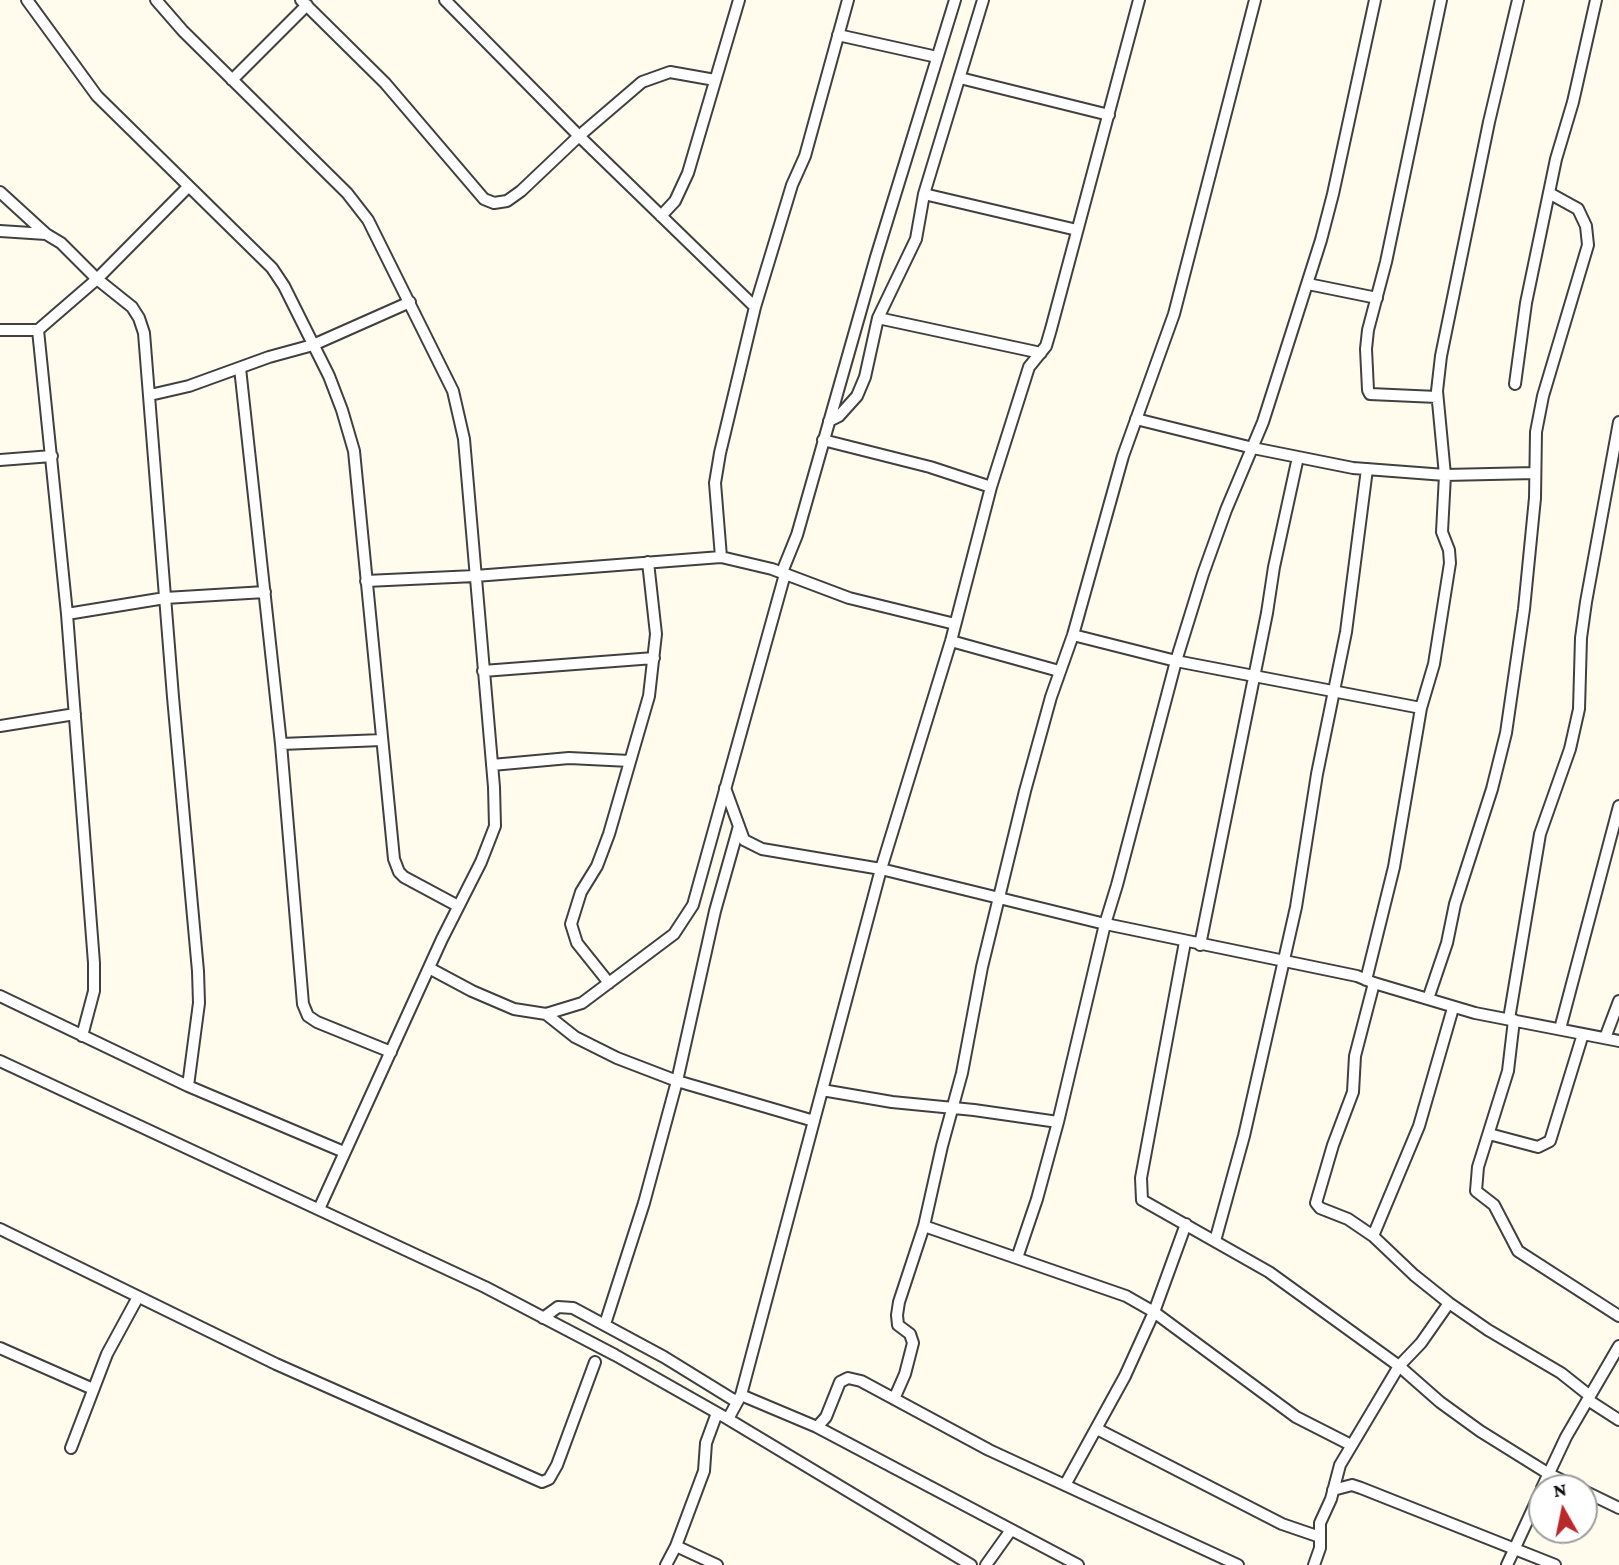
<!DOCTYPE html>
<html>
<head>
<meta charset="utf-8">
<style>
  body { margin:0 }
  #map { position:relative; width:1619px; height:1565px; overflow:hidden; background:#fffcee; font-family:"Crimson Pro",serif }
  canvas { display:block }
  .north { position:absolute; left:1528px; top:1474px; width:70px; height:70px; box-sizing:border-box; background:#fff; border:2px solid #9e9e9e; border-radius:50%; rotate:351deg; font-size:19px; font-weight:700; line-height:28px; text-align:center; color:#0d0d0d }
  .north::after { content:''; display:block; margin:auto; width:24px; height:32px; background:#bb282a; clip-path:polygon(50% 0,100% 100%,50% 72%,0 100%) }
</style>
</head>
<body>
<div id="map">
<canvas width="1619" height="1565"></canvas>
<div class="north">N</div>
</div>
<script>
const ctx = document.querySelector('canvas').getContext('2d');
ctx.lineJoin = 'round';
const toPath = rows => new Path2D(rows.map(r => 'M' + r).join(''));
function trace(path, color, width, dash) { ctx.strokeStyle = color; ctx.lineWidth = width; ctx.lineCap = dash ? 'butt' : 'round'; ctx.setLineDash(dash || []); ctx.stroke(path); }
const minor = toPath([
  [27,0,97,96,272,268,284,286,329,376,342,410,354,451,394,859,399,872,404,877,458,906],
  [156,0,183,31,347,193,368,220,453,391,464,439,494,787,495,826,481,862,442,939,319,1209],
  [301,0,385,83,484,199,494,203,507,201,521,191,579,136,642,82,670,72,715,80],
  [445,0,579,136,755,307],
  [838,35,937,57],
  [960,78,1109,115],
  [232,80,307,5],
  [0,192,46,234],
  [924,194,1077,230],
  [661,216,675,201,688,173,739,0],
  [0,231,46,234,61,243,97,279,132,307,139,318,144,333,173,697,198,971,199,1003,188,1086],
  [1308,284,1377,298],
  [878,318,1041,353],
  [0,330,38,330,97,279,188,187],
  [38,330,67,614,94,963,94,991,82,1036],
  [240,368,281,744,303,1004,308,1016,317,1022,391,1052],
  [1515,384,1526,303,1556,159,1573,102,1596,0],
  [150,395,189,386,269,357,313,345,410,302],
  [1437,397,1370,394,1368,390,1366,349,1368,330,1386,262,1441,0],
  [1136,419,1253,448,1353,468,1445,475,1535,473],
  [829,421,839,416,857,396,865,377,878,318,916,239,924,194,983,0],
  [823,440,930,467,991,487],
  [0,460,52,456],
  [721,557,715,483,720,453,755,307,792,185,805,156,848,0],
  [782,572,797,535,876,257,955,0],
  [366,581,475,576,721,557,772,569,849,598,955,624],
  [67,614,165,598,265,592],
  [1073,635,1176,661,1421,708],
  [951,641,1059,671],
  [483,671,654,658],
  [0,726,75,714],
  [281,744,382,740],
  [492,765,569,758,630,761],
  [725,788,744,840,762,849,881,869,1101,923,1357,976,1374,983,1475,1013,1619,1041],
  [1185,942,1141,1178,1142,1200,1269,1272,1399,1366,1440,1402,1480,1431,1549,1474,1578,1488],
  [1200,945,1267,613,1274,567,1298,457],
  [429,968,472,991,514,1009,546,1014,582,1003,674,934,693,905,785,574],
  [1366,980,1394,867,1421,708,1434,664,1450,563,1449,550,1442,532,1445,475,1437,391,1441,356,1489,122,1518,0],
  [609,983,577,943,571,924,581,892,597,866,609,834,649,696,656,634,648,562],
  [1374,983,1355,1056,1353,1092,1333,1145,1316,1203,1320,1208,1348,1219,1373,1236,1414,1275,1449,1303,1488,1330,1561,1373,1590,1396],
  [0,996,188,1086,344,1152],
  [1428,999,1447,943,1455,904,1492,789,1506,733,1524,609,1535,498,1536,432,1543,396,1588,245,1586,226,1578,209,1549,193],
  [546,1014,575,1037,617,1058,677,1081,814,1121],
  [1509,1019,1540,834,1570,749,1579,709,1581,638,1586,602,1619,422],
  [1514,1020,1508,1071,1478,1167,1476,1191,1494,1205,1518,1251,1619,1316],
  [1560,1029,1619,806],
  [1605,1038,1619,1001],
  [0,1061,485,1287,615,1355,728,1419,971,1565],
  [822,1090,892,1102,974,1110,1058,1122],
  [1489,1134,1538,1147,1550,1141,1583,1034],
  [924,1226,1126,1296,1154,1312,1296,1417,1351,1445],
  [0,1229,276,1364,542,1482,549,1479,557,1465,595,1362],
  [1373,1236,1419,1126,1453,1008],
  [1215,1241,1244,1136,1296,907,1317,774,1346,632,1367,469],
  [1017,1258,1037,1199,1058,1122,1105,924,1117,885,1176,661,1203,574,1226,510,1263,422,1321,240,1333,194,1375,0],
  [543,1318,558,1307,573,1308,664,1357,737,1402],
  [605,1324,644,1203,677,1081,715,911,739,826],
  [0,1348,93,1389],
  [741,1395,817,1427,1078,1565],
  [894,1399,905,1374,913,1343,910,1334,898,1325,897,1315,899,1302,924,1226,942,1146,962,1073,982,967,1025,791,1051,697,1073,635,1123,456,1174,314,1255,0],
  [1588,1400,1619,1420],
  [728,1419,741,1395,881,869,951,641,991,487,1029,367,1046,346,1051,329,1139,0],
  [817,1427,826,1417,840,1382,848,1378,861,1381,989,1450,1238,1565],
  [1097,1429,1282,1524,1320,1537],
  [71,1448,107,1354,138,1297],
  [1065,1485,1125,1376,1154,1312,1186,1224],
  [1542,1488,1566,1437,1619,1346],
  [1333,1490,1352,1485,1361,1488,1555,1565],
  [1584,1491,1619,1508],
  [676,1546,717,1565],
  [666,1565,676,1546,704,1471,706,1443,717,1413],
  [986,1565,1011,1530],
  [1314,1565,1320,1548,1320,1523,1331,1499,1340,1465,1399,1366,1421,1343,1449,1303],
  [1507,1565,1542,1489]
]);
trace(minor, '#404040', 14);
trace(minor, '#fff', 10);
</script>
</body>
</html>
